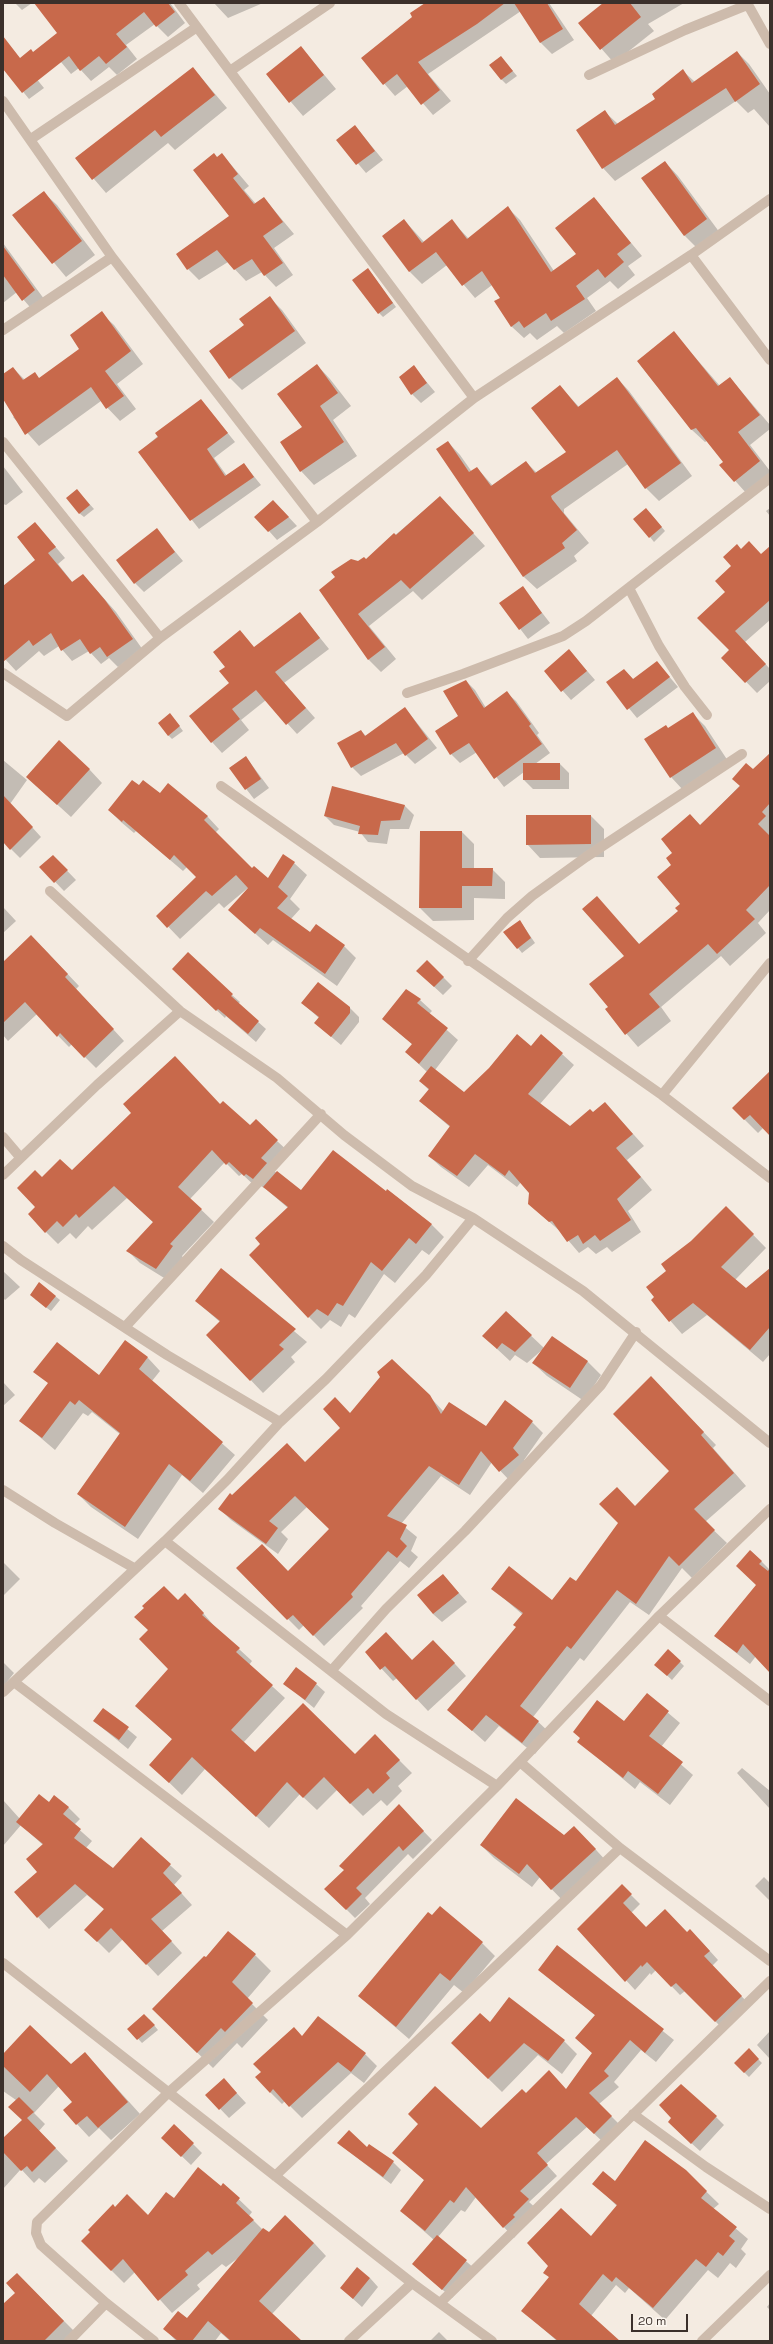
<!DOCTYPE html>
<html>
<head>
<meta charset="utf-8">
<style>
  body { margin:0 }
  #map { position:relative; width:773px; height:2344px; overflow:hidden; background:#f4ebe1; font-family:"Space Grotesk",sans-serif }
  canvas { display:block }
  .frame { position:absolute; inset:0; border:4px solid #3b302b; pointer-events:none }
  .scale { position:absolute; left:631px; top:2314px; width:57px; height:18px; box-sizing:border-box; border:2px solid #3b302b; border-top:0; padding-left:5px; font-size:12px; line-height:14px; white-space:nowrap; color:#3b302b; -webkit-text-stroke:3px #fbf5ee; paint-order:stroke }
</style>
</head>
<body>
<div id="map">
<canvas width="773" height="2344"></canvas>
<div class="frame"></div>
<div class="scale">20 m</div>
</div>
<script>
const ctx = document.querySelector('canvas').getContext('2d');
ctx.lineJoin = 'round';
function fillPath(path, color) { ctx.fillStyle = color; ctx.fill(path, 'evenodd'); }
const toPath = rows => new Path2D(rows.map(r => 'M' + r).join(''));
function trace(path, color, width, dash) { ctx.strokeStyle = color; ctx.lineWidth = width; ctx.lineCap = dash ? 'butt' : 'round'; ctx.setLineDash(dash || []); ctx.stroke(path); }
fillPath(toPath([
  [15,3,32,3,22,10],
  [35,3,170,3,185,23,168,37,155,24,126,45,137,59,117,75,109,67,91,81,79,68,71,74,46,44,59,33],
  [214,3,263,3,228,18],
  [427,3,549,3,574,40,552,54,541,43,521,11,428,74,451,101,433,115,408,86,395,96,362,58,414,17],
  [604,3,684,3,648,24,654,31,614,63,579,23],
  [9,45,44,88,29,99,3,67,3,50],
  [301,47,336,89,303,116,267,74],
  [737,52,749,64,770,94,770,127,754,109,748,113,736,101,615,181,603,168,605,112,618,124,657,99,683,71,695,82],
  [501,57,517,76,506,84,502,80],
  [193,68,227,108,175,150,168,143,106,193,76,158],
  [355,126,383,160,366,173,338,140],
  [222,154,249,186,244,190,256,204,264,198,294,234,274,248,293,275,276,287,262,272,246,281,228,262,199,280,188,269,231,216,217,158],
  [665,162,678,176,720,233,698,249,685,236,643,179],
  [43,192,57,205,95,255,66,277,14,215],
  [594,198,642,256,628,266,635,275,618,289,610,281,587,298,596,311,564,333,557,326,537,340,530,333,524,338,511,326,501,298,492,285,475,298,447,265,422,284,410,272,383,236,404,220,424,242,452,221,469,239,508,208,520,220,554,271,577,254],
  [3,243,47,303,35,313,17,292,3,303],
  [372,274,396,307,383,317,379,313],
  [270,298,282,310,306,343,242,390,230,378,245,325],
  [101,313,114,325,143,364,117,384,136,409,120,421,101,401,39,446,13,417,16,415,3,397,3,375,13,368,25,380,40,379,81,349],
  [674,333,720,386,730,378,770,425,770,429,750,445,770,471,770,476,747,494,721,465,724,462,707,441,705,442,692,430,638,362],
  [317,365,330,379,351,406,333,420,357,456,314,485,301,471,304,427],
  [414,367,435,392,421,403,412,394],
  [617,378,629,391,692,476,659,501,646,488,628,464,564,509,564,513,589,543,574,556,577,561,537,589,524,577,437,449,448,442,460,455,472,472,477,468,493,486,526,462,537,473,567,452,560,386,579,407],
  [201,400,235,442,214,458,227,476,244,464,261,485,199,529,139,452],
  [3,466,23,492,6,505,3,504],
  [77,490,94,509,84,517,79,513],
  [440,497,485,546,422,600,413,591,369,626,396,659,381,672,369,660,321,591,358,562,366,560],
  [770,508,770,516,766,511],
  [282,510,297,526,277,540,269,531],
  [650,513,665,531,654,542,650,537],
  [35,523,65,558,58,564,73,583,83,575,116,612,143,650,118,667,109,658,101,664,89,651,72,661,59,646,44,656,39,651,16,671,5,659,3,660,3,587,37,560],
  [157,530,183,561,144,592,135,583],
  [770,548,770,620,745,642,770,669,770,681,757,693,723,658,731,650,726,592,733,567,742,550,762,555],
  [523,588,550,623,528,639,501,604],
  [300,613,329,649,284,683,315,718,297,734,266,700,241,720,249,730,222,753,212,742,230,683,255,648],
  [569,650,595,680,571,700,545,671],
  [657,662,678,687,637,718,608,683,624,670,634,680],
  [466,681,475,690,486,708,507,693,516,701,539,733,537,735,550,753,535,764,560,764,569,773,569,789,533,789,524,780,524,772,504,787,477,752,460,763,451,754],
  [405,708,437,748,415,764,404,753,361,776,352,767,361,731,366,736],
  [692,713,705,726,728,761,683,790,671,777,669,729],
  [174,719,183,731,172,739,168,735],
  [770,754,770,910,758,923,766,933,730,966,721,956,661,1007,671,1021,638,1047,606,1010,609,1007,626,956,597,898,640,945,679,911,681,904,673,865,674,853,690,815,701,826],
  [246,757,269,788,254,799,230,768],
  [3,760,27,780,10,804,3,798],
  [89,769,102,783,71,817,27,777],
  [139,787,207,816,219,829,215,833,252,869,268,879,294,863,307,875,290,899,300,909,291,919,311,933,344,946,356,958,337,986,273,940,268,945,229,910,249,887,224,908,219,903,180,939,158,916,198,877,187,867,183,871,136,831,134,833,121,822,109,810],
  [367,795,405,806,414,815,409,829,390,829,387,844,368,842,360,832,334,825,325,816],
  [3,815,21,815,41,837,20,858,3,841],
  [591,816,604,829,604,857,540,858,527,844],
  [462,832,474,844,474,869,492,869,505,882,505,899,474,898,474,920,433,921,420,908],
  [53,856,76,880,64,891,41,867],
  [3,907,16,921,3,933],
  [520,921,535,943,522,953,505,932],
  [43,948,79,986,76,989,124,1041,96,1068,72,1044,69,1047,37,1014,8,1041,3,1035,3,963],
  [427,961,452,986,443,995,417,971],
  [181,977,232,995,240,1002,238,1004,266,1029,256,1042,226,1016,225,1018],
  [406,990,420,1000,432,1011,429,1014,458,1040,435,1070,464,1093,531,1047,562,1054,574,1065,540,1104,570,1128,593,1113,605,1103,644,1146,627,1160,652,1190,628,1211,641,1232,612,1252,607,1247,596,1254,588,1247,579,1253,562,1233,529,1204,530,1192,521,1182,517,1187,488,1165,469,1187,441,1167,429,1156,450,1127,420,1101,429,1090,420,1081,427,1072,406,1052,413,1045,383,1019],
  [302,1003,350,1008,359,1017,359,1022,341,1045,315,1023,319,1018],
  [770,1073,770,1135,763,1128,758,1133,733,1108],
  [220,1105,250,1127,277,1141,290,1153,273,1170,301,1192,386,1193,388,1190,432,1225,444,1237,429,1255,422,1250,395,1283,384,1274,355,1318,349,1314,341,1327,330,1320,321,1329,309,1317,261,1244,288,1208,266,1189,259,1185,257,1188,242,1174,239,1176,225,1162,190,1199,214,1222,182,1256,184,1259,169,1281,140,1263,128,1251,154,1223,127,1198,92,1230,88,1226,76,1239,70,1233,58,1244,46,1232,36,1207,42,1178,72,1172],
  [726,1207,766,1248,735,1280,746,1289,770,1270,770,1354,763,1362,707,1315,682,1334,652,1300,656,1297,668,1271,692,1242],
  [221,1270,307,1342,291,1357,295,1362,263,1393,208,1335,220,1322,196,1301],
  [3,1271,20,1287,5,1300,3,1298],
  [55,1296,60,1300,51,1311,35,1299],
  [506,1312,544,1348,552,1338,588,1362,601,1375,584,1401,547,1376,533,1363,542,1350,527,1363,515,1355,510,1361,496,1348],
  [125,1342,148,1358,160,1371,152,1381,235,1455,203,1493,182,1475,138,1539,91,1507,78,1494,121,1435,92,1412,88,1416,83,1413,55,1450,21,1421,99,1377],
  [3,1382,15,1395,3,1406],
  [663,1390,716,1445,713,1448,746,1486,705,1522,727,1543,692,1578,682,1568,649,1615,630,1602,584,1661,580,1658,533,1717,551,1734,535,1754,499,1726,485,1742,449,1710,517,1627,523,1615,493,1589,552,1601,576,1583,635,1507,670,1471],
  [429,1396,444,1412,486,1427,505,1402,532,1422,543,1433,524,1460,529,1466,511,1482,492,1462,470,1495,441,1476,401,1524,417,1537,411,1551,418,1557,409,1568,400,1561,361,1606,363,1608,324,1646,304,1625,299,1630,237,1568,288,1572,330,1529,307,1507,281,1532,288,1539,278,1554,231,1520,220,1509,232,1496,305,1463,342,1428,350,1414],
  [751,1551,770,1570,770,1671,756,1656,750,1664,715,1636,757,1585],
  [3,1562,20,1579,3,1596],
  [443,1575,467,1602,442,1622,433,1614],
  [178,1601,198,1607,215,1627,252,1661,249,1665,285,1698,243,1743,255,1754,355,1756,375,1736,412,1773,398,1786,402,1791,387,1806,381,1800,363,1816,337,1790,317,1810,300,1794,269,1828,205,1769,182,1795,151,1765,173,1740,136,1706,169,1669],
  [366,1652,412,1661,445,1653,466,1676,428,1711,397,1678,393,1681],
  [3,1662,14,1673,3,1687],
  [680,1662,684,1666,672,1680,660,1669],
  [285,1684,316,1684,325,1692,314,1708],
  [647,1695,680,1723,661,1747,693,1775,670,1805,640,1782,635,1789,579,1742,624,1723],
  [103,1709,137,1737,128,1749,94,1721],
  [742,1768,770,1791,770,1809,737,1773],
  [3,1800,20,1819,49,1803,68,1807,80,1819,74,1825,92,1841,86,1848,114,1870,141,1839,182,1876,174,1885,192,1905,162,1931,182,1953,158,1976,123,1939,109,1953,86,1930,105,1910,87,1895,49,1929,38,1917,39,1872,43,1845,21,1825,3,1846],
  [399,1806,432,1840,413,1859,408,1854,365,1898,370,1904,355,1918,326,1889,345,1870],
  [564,1836,587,1840,608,1863,565,1903,540,1877,532,1887,494,1858,481,1845],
  [764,1877,769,1882,770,1880,770,1901,755,1886],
  [622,1886,640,1904,631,1913,646,1928,687,1933,699,1939,718,1960,712,1966,750,2005,724,2030,685,1991,680,1995,656,1970,651,1975,650,1973,635,1990,579,1929],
  [482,1943,495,1956,464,1993,454,1985,409,2039,359,1996],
  [557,1947,674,2040,656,2062,641,2050,614,2082,619,2087,599,2104,622,2127,605,2144,587,2127,546,2164,557,2176,529,2202,538,2210,514,2238,476,2197,465,2212,461,2210,438,2237,475,2269,452,2298,413,2264,434,2240,401,2211,425,2181,394,2153,481,2129,526,2094,567,2090,593,2054,576,2038,596,2016,539,1970],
  [255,1955,271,1971,247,1999,268,2020,242,2048,237,2043,213,2068,169,2025,206,1958],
  [149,2019,158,2030,142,2043,129,2029],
  [490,2023,564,2041,577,2054,562,2074,538,2055,502,2092,452,2043],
  [770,2031,770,2059,757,2045],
  [303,2037,365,2054,377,2066,364,2083,351,2073,302,2118,285,2101,282,2104,270,2092],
  [749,2050,762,2063,749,2077,735,2063],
  [85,2053,140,2114,111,2140,99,2128,89,2137,64,2110,73,2102,59,2086,34,2113,45,2124,39,2131,68,2161,45,2183,39,2178,34,2183,21,2169,3,2189,3,2140,23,2120,16,2100,3,2091,3,2055,71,2066],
  [233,2089,246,2103,229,2118,207,2095],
  [716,2117,724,2125,700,2151,677,2130],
  [174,2125,202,2153,191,2165,171,2146],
  [338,2143,367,2148,393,2162,401,2170,391,2184],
  [685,2171,719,2204,713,2209,748,2239,741,2249,746,2254,736,2268,730,2263,718,2278,708,2270,665,2320,629,2288,625,2293,616,2285,591,2316,619,2341,557,2341,523,2311,550,2278,545,2273,591,2237,617,2206,594,2184],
  [223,2184,252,2212,249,2216,263,2230,269,2233,314,2243,326,2256,272,2314,300,2341,230,2341,221,2333,215,2341,176,2341,165,2329,187,2319,238,2258,226,2267,222,2264,197,2285,200,2289,172,2313,135,2272,124,2283,82,2241,115,2208,148,2216,174,2200,221,2187],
  [17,2274,77,2334,70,2341,3,2341,3,2305,16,2293],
  [370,2278,378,2287,362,2307,341,2288],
  [770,2303,770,2310,767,2307],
  [439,2332,448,2341,430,2341]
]), '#0003');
fillPath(toPath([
  [34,3,168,3,175,12,156,27,144,12,116,34,127,47,106,64,99,56,80,71,69,56,22,93,3,69,3,36,20,58,31,49,33,52,57,33],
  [425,3,505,3,477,24,418,62,440,90,421,105,397,74,383,85,361,58,412,17,410,13],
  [514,3,547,3,563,29,540,43],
  [603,3,630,3,641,17,600,50,578,23],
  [301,46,324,75,289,103,266,74],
  [737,51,760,84,735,102,726,88,602,169,576,130,605,110,615,125,655,99,652,94,683,69,692,83],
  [501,56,513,71,501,80,489,65],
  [193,67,215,95,161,137,155,130,92,180,75,158],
  [355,125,375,151,356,165,336,140],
  [214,153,217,157,222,153,238,174,233,178,254,204,264,197,283,222,263,236,283,263,264,276,252,259,234,270,217,250,187,270,176,254,229,216,193,170],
  [665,161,707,219,684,236,641,178],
  [44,191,82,241,52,264,12,215],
  [594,197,631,243,617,254,624,262,605,278,598,269,576,286,585,299,551,321,546,313,524,328,519,321,511,327,494,301,500,298,482,271,462,286,436,252,409,272,382,236,404,219,422,243,452,219,467,239,508,206,551,272,576,254,555,228],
  [3,246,35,290,22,301,3,275],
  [368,268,393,303,378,314,352,280],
  [270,296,295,331,229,379,209,351,244,325,239,319],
  [102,311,131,351,105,371,124,396,106,409,91,387,25,435,3,399,3,374,13,367,23,380,35,372,39,378,79,349,70,335],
  [674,331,718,386,730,377,760,415,738,432,760,461,734,482,719,465,723,462,696,428,691,430,637,361],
  [317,364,338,393,320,406,344,442,300,472,280,442,302,427,277,394],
  [414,365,427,383,411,395,399,377],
  [617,377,681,463,645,489,617,450,551,496,552,499,577,530,562,543,565,548,523,577,436,449,448,441,469,472,477,467,491,486,526,461,535,473,566,452,531,408,560,385,578,407],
  [201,399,228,433,207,449,225,476,244,463,254,477,190,521,138,452,158,437,155,433],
  [77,489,90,505,79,514,66,498],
  [440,496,474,533,410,589,401,580,358,614,385,647,368,660,319,590,335,577,331,572,351,559,358,561,364,557,366,559,394,533,396,535],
  [273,500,289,517,268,532,254,517],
  [646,508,662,527,649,538,633,519],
  [35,522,56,547,48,553,72,582,83,574,105,600,133,639,107,657,100,647,90,654,80,639,61,651,51,633,33,646,29,640,3,662,3,586,35,560,17,537],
  [157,528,175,552,134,584,116,560],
  [749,541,761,554,770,546,770,600,735,631,766,664,745,683,721,658,729,650,697,618,725,592,715,581,731,566,723,557,737,544,741,549],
  [523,586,542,613,519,630,499,603],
  [300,612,320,638,275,672,306,708,286,725,256,690,232,709,240,719,211,743,189,716,229,683,219,671,225,667,213,652,240,630,254,647],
  [569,649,587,671,561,692,544,671],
  [657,661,670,677,627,710,606,682,624,669,633,679],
  [466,680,484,708,507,691,531,724,529,726,542,744,494,779,469,743,450,755,435,731,458,716,443,691],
  [405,707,428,739,405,756,396,743,351,768,337,743,361,730,365,736],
  [693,712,716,748,670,778,644,739,666,725,668,728],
  [170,713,180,726,168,736,158,723],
  [59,740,90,769,57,805,26,777],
  [770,753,770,803,762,812,766,816,758,824,770,836,770,885,746,910,755,919,717,954,708,944,649,994,660,1007,625,1035,605,1009,608,1007,589,984,624,956,582,909,597,896,639,944,678,911,675,908,680,904,657,877,671,865,666,858,672,853,661,839,690,814,700,825,740,786,732,779,746,763,753,769],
  [246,756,261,779,245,790,229,768],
  [523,763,560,763,560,780,523,780],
  [132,780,139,785,143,780,160,793,168,783,208,816,204,820,252,868,254,866,268,878,283,854,295,862,278,887,288,896,277,908,310,932,316,924,345,945,325,974,260,928,255,934,228,910,248,888,236,875,212,896,206,891,167,928,156,916,196,877,174,855,170,860,123,820,122,822,108,810],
  [332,786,405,805,400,820,381,821,378,835,358,834,360,826,324,816],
  [3,795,33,827,10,850,3,842],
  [526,815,591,815,591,844,526,845],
  [420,831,462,831,462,868,493,868,492,886,462,886,462,908,419,908],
  [53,855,68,870,54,883,39,867],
  [520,920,531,938,517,949,503,932],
  [31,935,68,974,65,977,114,1029,84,1058,60,1033,57,1037,25,1002,3,1023,3,962],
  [188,952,233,994,231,996,259,1021,248,1034,218,1009,216,1011,172,969],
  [427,960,444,977,434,987,416,971],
  [318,982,350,1007,350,1013,331,1037,314,1023,319,1017,301,1003],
  [406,989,421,999,417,1003,448,1028,419,1064,405,1052,412,1044,382,1019],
  [517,1034,531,1046,541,1034,563,1053,528,1094,570,1126,590,1109,593,1112,605,1102,633,1134,616,1148,641,1177,617,1199,631,1220,600,1241,595,1235,583,1244,578,1235,567,1242,552,1221,549,1222,528,1204,529,1193,509,1170,505,1176,475,1154,457,1176,428,1156,450,1126,419,1101,429,1089,419,1081,431,1066,464,1092,489,1068],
  [175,1056,220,1104,223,1101,250,1125,256,1119,278,1140,261,1158,267,1163,253,1179,246,1174,244,1176,229,1162,226,1165,212,1150,178,1187,202,1209,170,1244,173,1246,156,1269,126,1251,153,1222,114,1186,79,1218,76,1214,63,1227,57,1221,45,1233,28,1214,35,1207,17,1188,35,1170,42,1177,60,1159,72,1170,131,1113,123,1104],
  [770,1071,770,1136,750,1115,744,1120,732,1108],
  [333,1150,386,1191,387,1189,432,1224,416,1244,409,1238,382,1271,371,1262,343,1306,337,1303,328,1316,317,1309,308,1318,249,1255,260,1244,255,1238,288,1207,263,1187,277,1171,301,1190],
  [726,1206,754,1234,721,1267,746,1288,770,1268,770,1327,750,1350,693,1303,669,1322,651,1300,654,1297,646,1287,666,1271,661,1264,691,1241],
  [221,1268,296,1329,279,1345,284,1349,250,1381,206,1335,220,1321,195,1301],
  [39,1282,56,1296,46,1308,30,1295],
  [506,1311,532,1335,515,1352,502,1343,497,1349,482,1336],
  [552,1336,588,1361,570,1388,532,1363],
  [125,1340,148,1357,139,1369,223,1442,190,1481,169,1464,125,1527,77,1494,120,1433,79,1400,75,1405,70,1401,42,1438,19,1421,48,1383,33,1372,57,1342,99,1375],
  [392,1359,430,1395,441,1414,449,1402,486,1426,505,1400,533,1421,513,1448,519,1455,499,1472,481,1451,459,1485,429,1466,387,1516,407,1525,400,1539,407,1546,397,1558,388,1551,351,1594,353,1597,313,1636,293,1615,287,1620,236,1568,262,1544,288,1571,329,1529,295,1496,269,1521,278,1528,266,1544,218,1509,230,1493,232,1495,287,1443,305,1462,340,1428,323,1409,335,1397,350,1413,380,1377,377,1372],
  [651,1376,704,1432,701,1435,734,1473,694,1509,715,1530,679,1566,669,1556,636,1604,617,1590,571,1649,567,1646,520,1706,539,1721,522,1743,486,1715,472,1731,447,1710,516,1627,513,1625,523,1613,491,1589,509,1566,552,1600,570,1577,576,1581,618,1523,599,1504,617,1487,635,1506,669,1471,613,1414],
  [750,1550,762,1561,759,1564,768,1571,770,1568,770,1673,743,1644,737,1653,714,1636,756,1585,736,1566],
  [443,1574,459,1593,433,1614,417,1595],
  [164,1586,178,1600,185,1593,204,1613,202,1615,240,1648,236,1652,273,1685,231,1730,255,1752,303,1703,355,1754,375,1734,400,1760,386,1773,390,1778,373,1794,368,1788,350,1804,324,1777,303,1798,287,1782,256,1817,192,1757,169,1783,149,1765,172,1739,135,1706,168,1669,139,1639,148,1630,134,1617,144,1608,142,1606],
  [386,1632,412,1660,433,1640,455,1663,416,1700,385,1666,380,1670,365,1652],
  [668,1649,681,1661,667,1676,654,1665],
  [296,1667,317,1683,305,1700,283,1684],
  [647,1693,669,1711,649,1736,683,1762,658,1794,628,1771,623,1778,577,1742,580,1738,573,1732,597,1700,624,1721],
  [103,1708,129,1727,119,1740,93,1721],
  [39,1794,49,1802,54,1795,69,1807,63,1814,81,1829,74,1838,113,1868,141,1837,171,1864,163,1873,182,1893,151,1919,172,1941,146,1965,111,1928,97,1942,84,1930,104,1909,75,1884,37,1918,14,1892,37,1872,26,1859,43,1844,16,1822],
  [516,1798,564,1835,574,1826,596,1849,551,1890,527,1864,519,1874,480,1845],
  [399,1804,424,1831,403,1851,399,1846,356,1888,362,1894,346,1910,324,1889,344,1870,339,1866],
  [622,1884,632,1894,623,1903,646,1927,665,1909,687,1932,690,1929,710,1951,704,1956,742,1996,715,2022,676,1983,671,1987,647,1962,642,1967,641,1965,625,1982,577,1929],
  [440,1906,483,1942,450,1981,440,1973,396,2027,358,1996,428,1912,432,1915],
  [228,1931,256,1954,232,1982,253,2003,225,2032,221,2028,197,2053,152,2009,204,1956,206,1957],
  [557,1945,664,2029,645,2053,630,2040,604,2071,609,2076,589,2093,612,2116,594,2134,576,2117,537,2153,548,2165,520,2191,529,2199,513,2215,515,2217,503,2228,466,2187,454,2203,450,2200,425,2231,400,2211,424,2180,392,2153,418,2124,408,2114,435,2086,481,2128,522,2089,526,2093,549,2070,566,2089,592,2053,575,2038,595,2015,538,1970],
  [509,1997,565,2040,548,2061,524,2043,488,2079,451,2043,480,2013,490,2022],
  [144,2014,155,2025,137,2040,127,2029],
  [318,2016,366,2053,351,2072,338,2062,289,2107,273,2089,270,2093,255,2077,261,2072,253,2064,294,2027,302,2036],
  [30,2025,71,2064,85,2052,128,2102,98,2128,87,2116,76,2125,63,2110,72,2102,47,2074,30,2092,3,2066,3,2054],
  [749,2048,759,2059,744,2073,734,2063],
  [224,2078,237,2093,219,2110,205,2095],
  [681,2084,717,2116,691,2144,668,2122,671,2118,659,2105],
  [19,2097,34,2112,27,2118,56,2148,32,2172,27,2166,21,2171,3,2152,3,2138,22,2120,8,2107],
  [174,2124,194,2143,181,2157,161,2138],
  [349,2130,367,2147,369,2144,394,2161,383,2177,337,2143],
  [645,2140,686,2170,707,2191,701,2198,737,2227,729,2236,735,2241,723,2256,718,2252,706,2267,696,2259,653,2308,616,2277,612,2282,603,2274,579,2304,620,2341,558,2341,521,2311,549,2277,543,2273,548,2266,527,2243,561,2208,591,2236,617,2205,592,2184,603,2171,615,2181],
  [198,2167,221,2186,223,2183,240,2198,236,2203,254,2220,212,2255,208,2251,185,2271,188,2275,158,2301,123,2259,111,2271,81,2241,90,2232,88,2230,113,2204,115,2207,127,2194,148,2215,166,2192,174,2198],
  [285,2215,314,2243,259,2301,302,2341,231,2341,208,2321,192,2341,178,2341,163,2329,178,2311,187,2318,263,2228,269,2232],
  [437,2235,467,2260,442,2290,412,2264],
  [357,2267,370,2278,353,2299,340,2288],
  [17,2273,64,2321,44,2341,3,2341,3,2304,15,2293,6,2283]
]), '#c8694b');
trace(toPath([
  [179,3,474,398],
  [747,3,770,44],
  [230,71,330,3],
  [589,75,685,30,747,5],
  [3,101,112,257,317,522],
  [31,139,197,27],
  [691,255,770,360],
  [3,330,112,257],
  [3,442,160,638],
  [629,588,659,646,685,687,707,715],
  [3,673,67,716,160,638,317,522,474,398,691,255,770,199],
  [407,693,463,674,563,636,586,621,770,478],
  [221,786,662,1095,770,1178],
  [50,891,180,1011],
  [468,961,507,918,532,896,586,857,742,754],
  [662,1095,770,963],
  [3,1137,20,1157],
  [3,1175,97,1085,180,1011,277,1078,344,1135,412,1186,473,1218,583,1291,770,1443],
  [3,1246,21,1260,167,1355,280,1422],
  [125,1327,321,1114],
  [3,1490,55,1523,134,1568],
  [165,1541,386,1714,497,1786],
  [659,1616,770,1701],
  [332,1670,386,1609,465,1531,601,1385,636,1332],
  [14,1682,347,1935],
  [3,1692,165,1541,227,1480,280,1422,326,1379,426,1275,473,1218],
  [520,1762,620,1848,770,1961],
  [3,1963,412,2283,492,2341],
  [633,2114,706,2167,770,2209],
  [275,2176,620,1848],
  [440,2303,770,1981],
  [69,2341,106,2303],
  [154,2341,106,2303,41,2245,36,2233,37,2222,169,2092,347,1935,497,1786,659,1616,770,1509],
  [349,2341,412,2283],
  [702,2341,770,2275]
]), '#cdbbac', 10);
</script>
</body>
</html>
